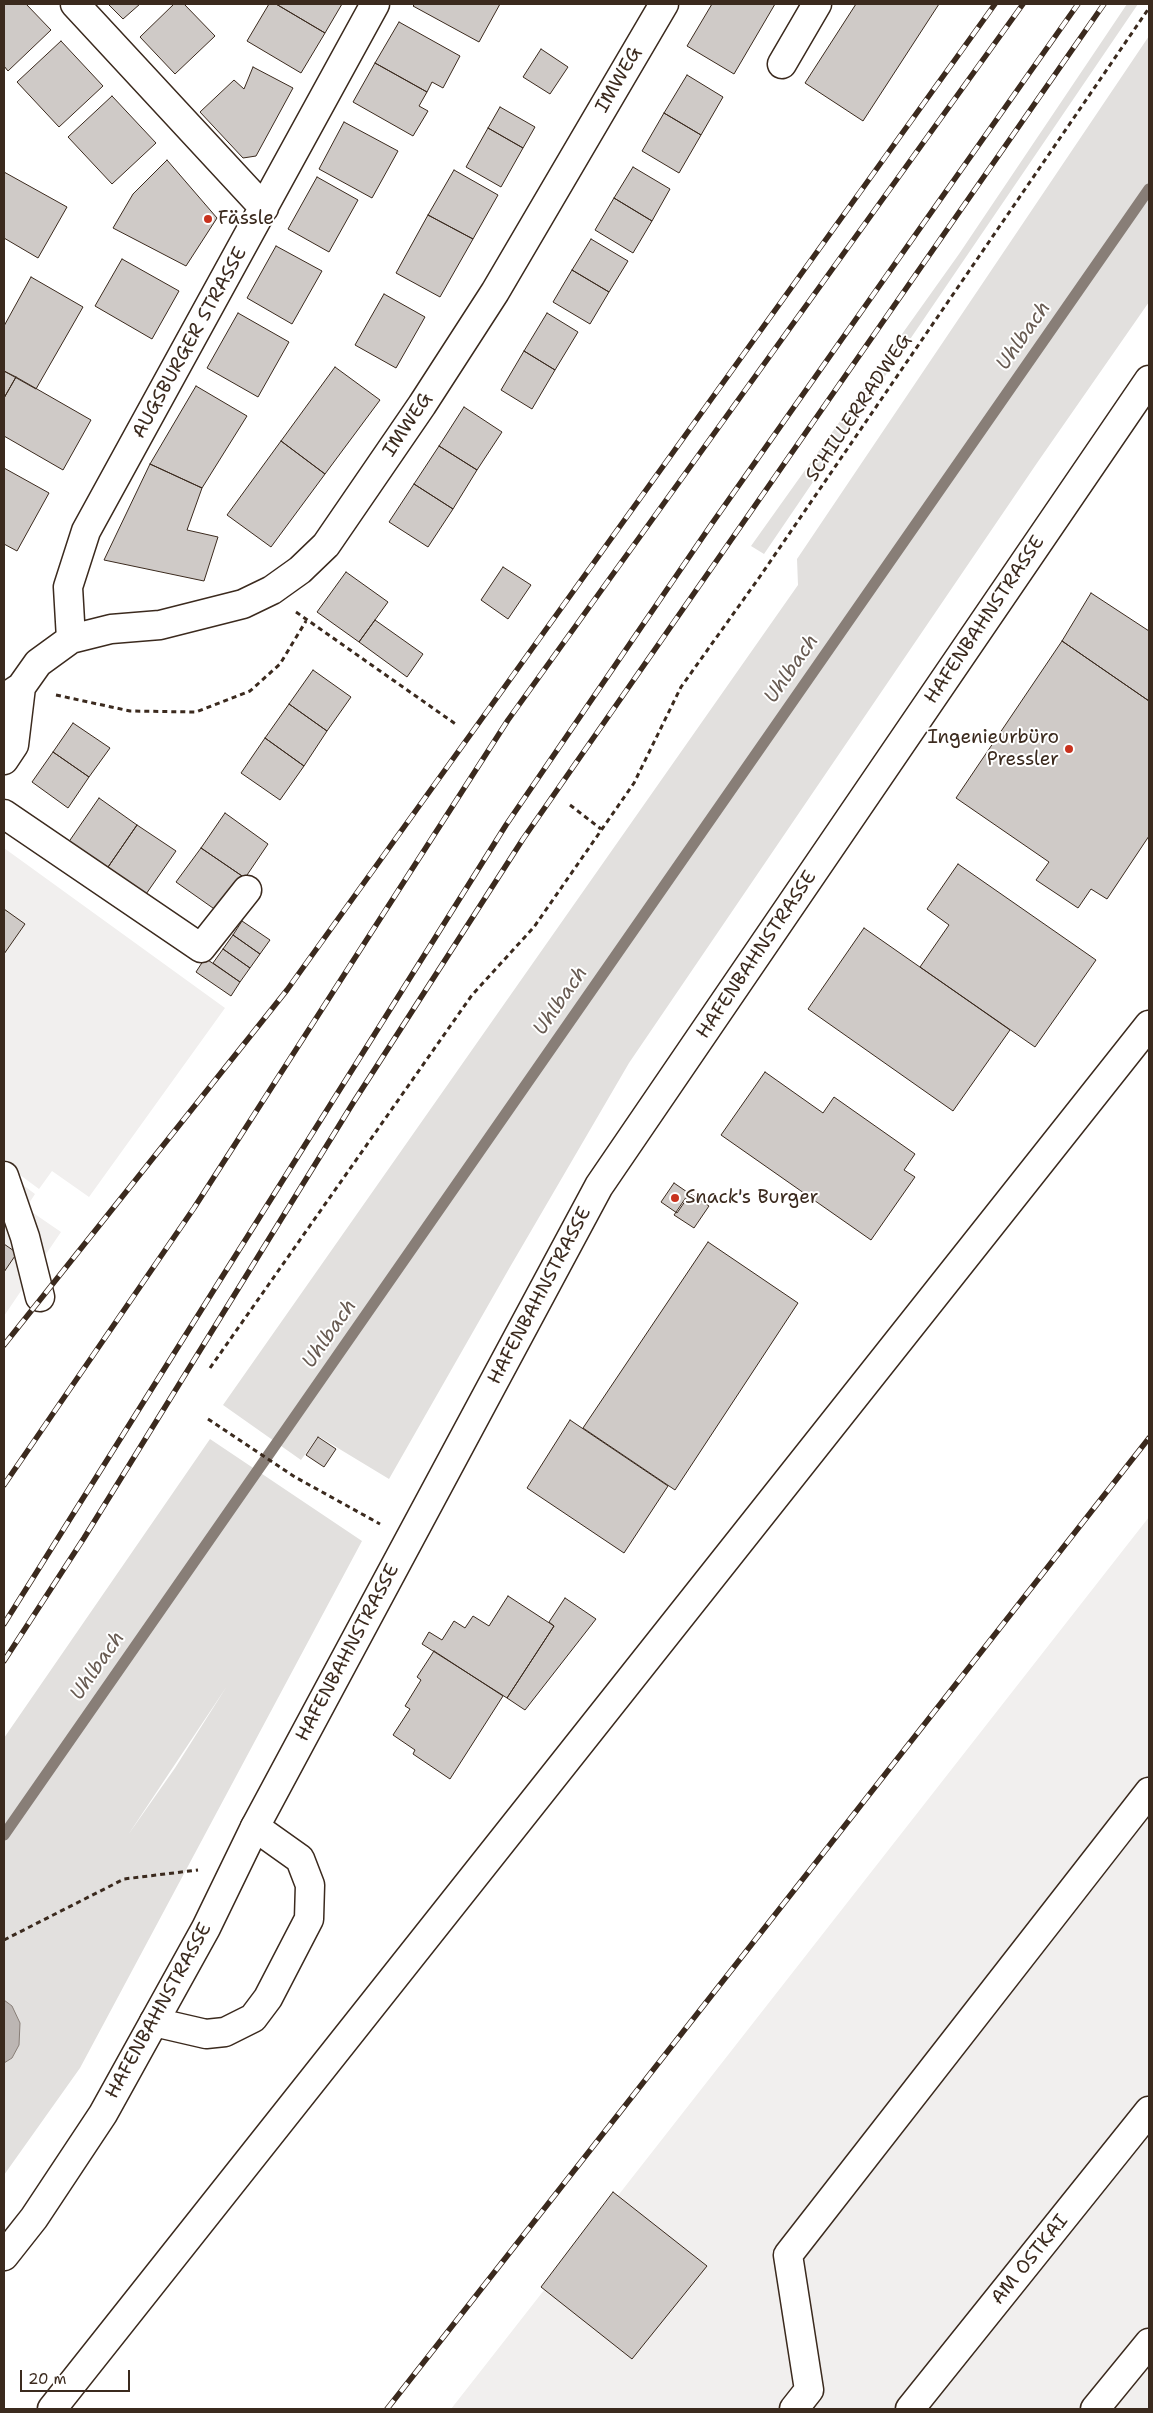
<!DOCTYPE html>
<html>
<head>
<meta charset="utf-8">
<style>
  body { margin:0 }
  #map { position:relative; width:1153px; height:2413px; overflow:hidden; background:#fff; font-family:"Shantell Sans",sans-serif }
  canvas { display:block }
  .frame { position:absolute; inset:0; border:5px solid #3b2a1e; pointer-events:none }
  .scale { position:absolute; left:20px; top:2370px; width:110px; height:22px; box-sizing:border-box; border:2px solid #3b2a1e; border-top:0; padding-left:6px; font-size:15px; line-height:18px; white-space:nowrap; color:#3b2a1e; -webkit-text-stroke:4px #fff; paint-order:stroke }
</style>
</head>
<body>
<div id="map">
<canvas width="1153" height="2413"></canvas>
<div class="frame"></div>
<div class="scale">20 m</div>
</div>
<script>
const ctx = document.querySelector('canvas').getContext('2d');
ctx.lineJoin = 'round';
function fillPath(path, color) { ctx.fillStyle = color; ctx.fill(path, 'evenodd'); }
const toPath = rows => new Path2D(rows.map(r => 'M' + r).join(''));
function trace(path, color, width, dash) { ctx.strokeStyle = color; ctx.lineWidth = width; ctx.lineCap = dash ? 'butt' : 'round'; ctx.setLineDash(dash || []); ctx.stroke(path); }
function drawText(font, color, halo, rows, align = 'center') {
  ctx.font = font + ' "Shantell Sans",sans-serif'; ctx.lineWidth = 4; ctx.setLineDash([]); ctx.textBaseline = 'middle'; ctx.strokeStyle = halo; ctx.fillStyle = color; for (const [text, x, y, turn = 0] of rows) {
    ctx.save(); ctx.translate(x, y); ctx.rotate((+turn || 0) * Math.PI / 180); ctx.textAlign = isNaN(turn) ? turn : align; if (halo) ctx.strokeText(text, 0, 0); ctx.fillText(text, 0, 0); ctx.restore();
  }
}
fillPath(toPath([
  [4,848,225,1008,89,1197,52,1171,39,1189,4,1163],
  [4,1171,35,1194,26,1208,61,1232,4,1316],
  [1149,1517,1149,2409,451,2409]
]), '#f1efee');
fillPath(toPath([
  [1127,4,1138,4,764,554,751,546,959,254],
  [1149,36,1149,302,1037,463,629,1063,510,1267,389,1479,318,1436,301,1460,223,1405,798,585,797,559],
  [210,1439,362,1541,80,2068,4,2175,4,2063,12,2058,12,2006,4,2000,4,1738],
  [227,1686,175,1768,128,1835]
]), '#e2e0de');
const water = toPath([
  [4,2000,12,2006,20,2023,19,2045,12,2058,4,2063,4,2000]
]);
fillPath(water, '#bcb6b3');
trace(water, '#887e77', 1);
trace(toPath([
  [4,1835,1149,189]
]), '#887e77', 11);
const building = toPath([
  [4,4,26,4,51,30,8,71,4,66,4,4],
  [108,4,140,4,123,19,108,4],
  [174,4,184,4,215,36,175,74,140,37,174,4],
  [269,4,276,4,325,33,301,73,247,41,269,4],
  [276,4,342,4,325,33,276,4],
  [415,4,500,4,479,42,413,6,415,4],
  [712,4,775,4,734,74,687,46,712,4],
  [856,4,939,4,863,121,805,83,856,4],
  [399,22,460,56,443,88,432,82,427,92,375,63,399,22],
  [61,41,103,86,59,127,17,82,61,41],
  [541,49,568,67,550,94,523,77,541,49],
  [375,63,427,92,419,106,428,111,413,136,353,102,375,63],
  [253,67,293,88,256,156,243,158,200,112,234,80,244,89,253,67],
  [687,75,723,97,701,135,664,113,687,75],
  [112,96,156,143,112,184,68,137,112,96],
  [500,107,535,127,523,148,488,128,500,107],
  [664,113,701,135,679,173,642,151,664,113],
  [344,122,398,151,372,198,319,169,344,122],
  [488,128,523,148,501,187,466,167,488,128],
  [167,160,217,218,186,266,113,228,133,194,167,160],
  [633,167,670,189,652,221,614,198,633,167],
  [454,170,498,195,473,239,428,215,454,170],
  [4,172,67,207,38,258,4,238,4,172],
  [317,177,358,200,329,252,288,229,317,177],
  [614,198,652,221,633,253,595,230,614,198],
  [428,215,473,239,440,297,396,273,428,215],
  [591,239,628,261,609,292,572,270,591,239],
  [276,246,322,271,292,324,247,298,276,246],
  [122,259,179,291,152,339,95,306,122,259],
  [572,270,609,292,590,324,553,302,572,270],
  [31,277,83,307,36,389,4,371,4,326,31,277],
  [384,294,425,317,396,368,355,345,384,294],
  [238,313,289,342,258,397,207,368,238,313],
  [547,313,578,332,555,370,524,351,547,313],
  [524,351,555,370,532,409,501,390,524,351],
  [335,367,380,400,325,474,281,441,335,367],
  [4,371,16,377,4,398,4,371],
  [16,377,91,420,63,470,4,436,4,398,16,377],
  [196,386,247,416,202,488,150,464,196,386],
  [464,407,502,432,477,470,439,446,464,407],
  [281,441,325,474,271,547,227,515,281,441],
  [439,446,477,470,453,509,414,484,439,446],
  [150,464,202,488,187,530,218,537,204,581,104,560,150,464],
  [4,468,49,493,17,551,4,544,4,468],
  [414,484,453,509,428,547,389,522,414,484],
  [503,567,531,585,508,619,481,600,503,567],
  [346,572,388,602,359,642,317,612,346,572],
  [1091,593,1149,631,1149,701,1062,641,1091,593],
  [375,620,423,654,407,677,359,642,375,620],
  [1062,641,1149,701,1149,836,1107,899,1091,889,1078,908,1036,880,1049,862,956,798,1062,641],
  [313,670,351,697,327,731,289,704,313,670],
  [289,704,327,731,304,766,265,738,289,704],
  [73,723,110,748,89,777,53,752,73,723],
  [265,738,304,766,280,800,241,773,265,738],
  [53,752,89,777,68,808,32,782,53,752],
  [99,798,137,825,106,870,68,843,99,798],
  [225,813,268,844,245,878,201,848,225,813],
  [137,825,176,851,144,897,106,870,137,825],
  [201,848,245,878,220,913,176,882,201,848],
  [958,864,1096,960,1035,1047,920,967,949,925,927,909,958,864],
  [4,909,25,924,4,954,4,909],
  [242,921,270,940,260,954,233,935,242,921],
  [864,928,1010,1030,953,1111,808,1009,864,928],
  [233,935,260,954,250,968,223,949,233,935],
  [223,949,250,968,240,982,213,963,223,949],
  [205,958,240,982,231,996,196,972,205,958],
  [765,1072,823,1113,834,1097,915,1154,904,1170,915,1177,871,1240,721,1135,765,1072],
  [674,1183,690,1194,677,1213,661,1202,674,1183],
  [689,1193,709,1206,694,1228,674,1215,689,1193],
  [708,1242,798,1303,675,1490,583,1428,708,1242],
  [4,1244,17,1253,4,1272,4,1244],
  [570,1420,668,1486,624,1553,527,1488,570,1420],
  [318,1437,336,1449,324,1467,306,1455,318,1437],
  [508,1596,554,1626,507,1698,422,1644,429,1632,442,1640,454,1621,465,1628,473,1616,489,1626,508,1596],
  [565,1598,596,1619,525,1710,507,1698,554,1626,549,1622,565,1598],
  [434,1651,503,1696,450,1779,413,1754,415,1750,393,1735,410,1709,405,1706,421,1680,417,1677,434,1651],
  [613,2192,707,2266,632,2359,541,2287,613,2192]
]);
fillPath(building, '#cfcac7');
trace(building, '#3b2a1e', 1);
const minor = toPath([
  [75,4,264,208],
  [782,64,817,4],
  [71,639,68,587,86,531,375,4],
  [4,698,21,687,38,663,71,639,111,629,160,625,243,604,272,590,300,570,326,545,422,405,495,292,664,4],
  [4,760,14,745,21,687],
  [4,814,201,948,247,890],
  [4,1176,25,1237,40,1297],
  [154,2022,206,2034,225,2032,253,2018,268,1998,309,1919,310,1885,300,1859,255,1827],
  [52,2409,1149,1025],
  [794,2409,809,2390,788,2255,1149,1792],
  [910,2409,1149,2111],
  [1095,2409,1149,2343]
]);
const major = toPath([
  [4,2256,34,2218,103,2114,206,1928,255,1827,599,1186,1149,380]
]);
trace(minor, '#3b2a1e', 31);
trace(major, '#3b2a1e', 31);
trace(toPath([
  [296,612,457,725],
  [56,695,130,711,196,712,250,691,280,664,306,621],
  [570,805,601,829],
  [210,1368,472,995,534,927,634,783,681,687,761,575,1149,8],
  [208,1419,295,1477,380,1524],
  [4,1940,124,1879,198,1870]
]), '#3b2a1e', 3, [5, 4]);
trace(minor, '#fff', 28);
trace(major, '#fff', 28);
const rail = toPath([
  [4,1345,287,990,995,4],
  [4,1485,194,1208,508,720,1023,4],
  [4,1624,506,825,713,522,1078,4],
  [4,1661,84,1538,353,1103,523,839,1104,4],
  [387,2409,1149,1438]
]);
trace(rail, '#3b2a1e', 5.5);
trace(rail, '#fff', 4, [11]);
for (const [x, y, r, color] of [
  [208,219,5,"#c8321e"],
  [1069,749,5,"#c8321e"],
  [675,1198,5,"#c8321e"]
]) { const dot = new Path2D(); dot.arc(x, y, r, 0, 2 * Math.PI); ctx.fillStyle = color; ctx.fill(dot); trace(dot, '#fff', 2); }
drawText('19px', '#3b2a1e', '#fff', [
  ["IMWEG",619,80,-60],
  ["AUGSBURGER STRASSE",190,343,-61],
  ["SCHILLERRADWEG",859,408,-56],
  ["IMWEG",408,425,-56],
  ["HAFENBAHNSTRASSE",985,620,-56],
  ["HAFENBAHNSTRASSE",757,955,-56],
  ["HAFENBAHNSTRASSE",540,1296,-62],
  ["HAFENBAHNSTRASSE",348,1653,-62],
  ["HAFENBAHNSTRASSE",159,2011,-61],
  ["AM OSTKAI",1030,2260,-51]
]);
drawText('19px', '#3b2a1e', '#fff', [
  ["Fässle",218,219],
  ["Ingenieurbüro",1059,738,"right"],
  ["Pressler",1059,760,"right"],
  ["Snack's Burger",685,1198]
], 'left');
drawText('italic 20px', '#685b52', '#fff', [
  ["Uhlbach",1024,336,-55],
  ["Uhlbach",792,669,-55],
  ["Uhlbach",561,1001,-55],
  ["Uhlbach",330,1334,-55],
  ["Uhlbach",98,1666,-55]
]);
</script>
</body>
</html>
